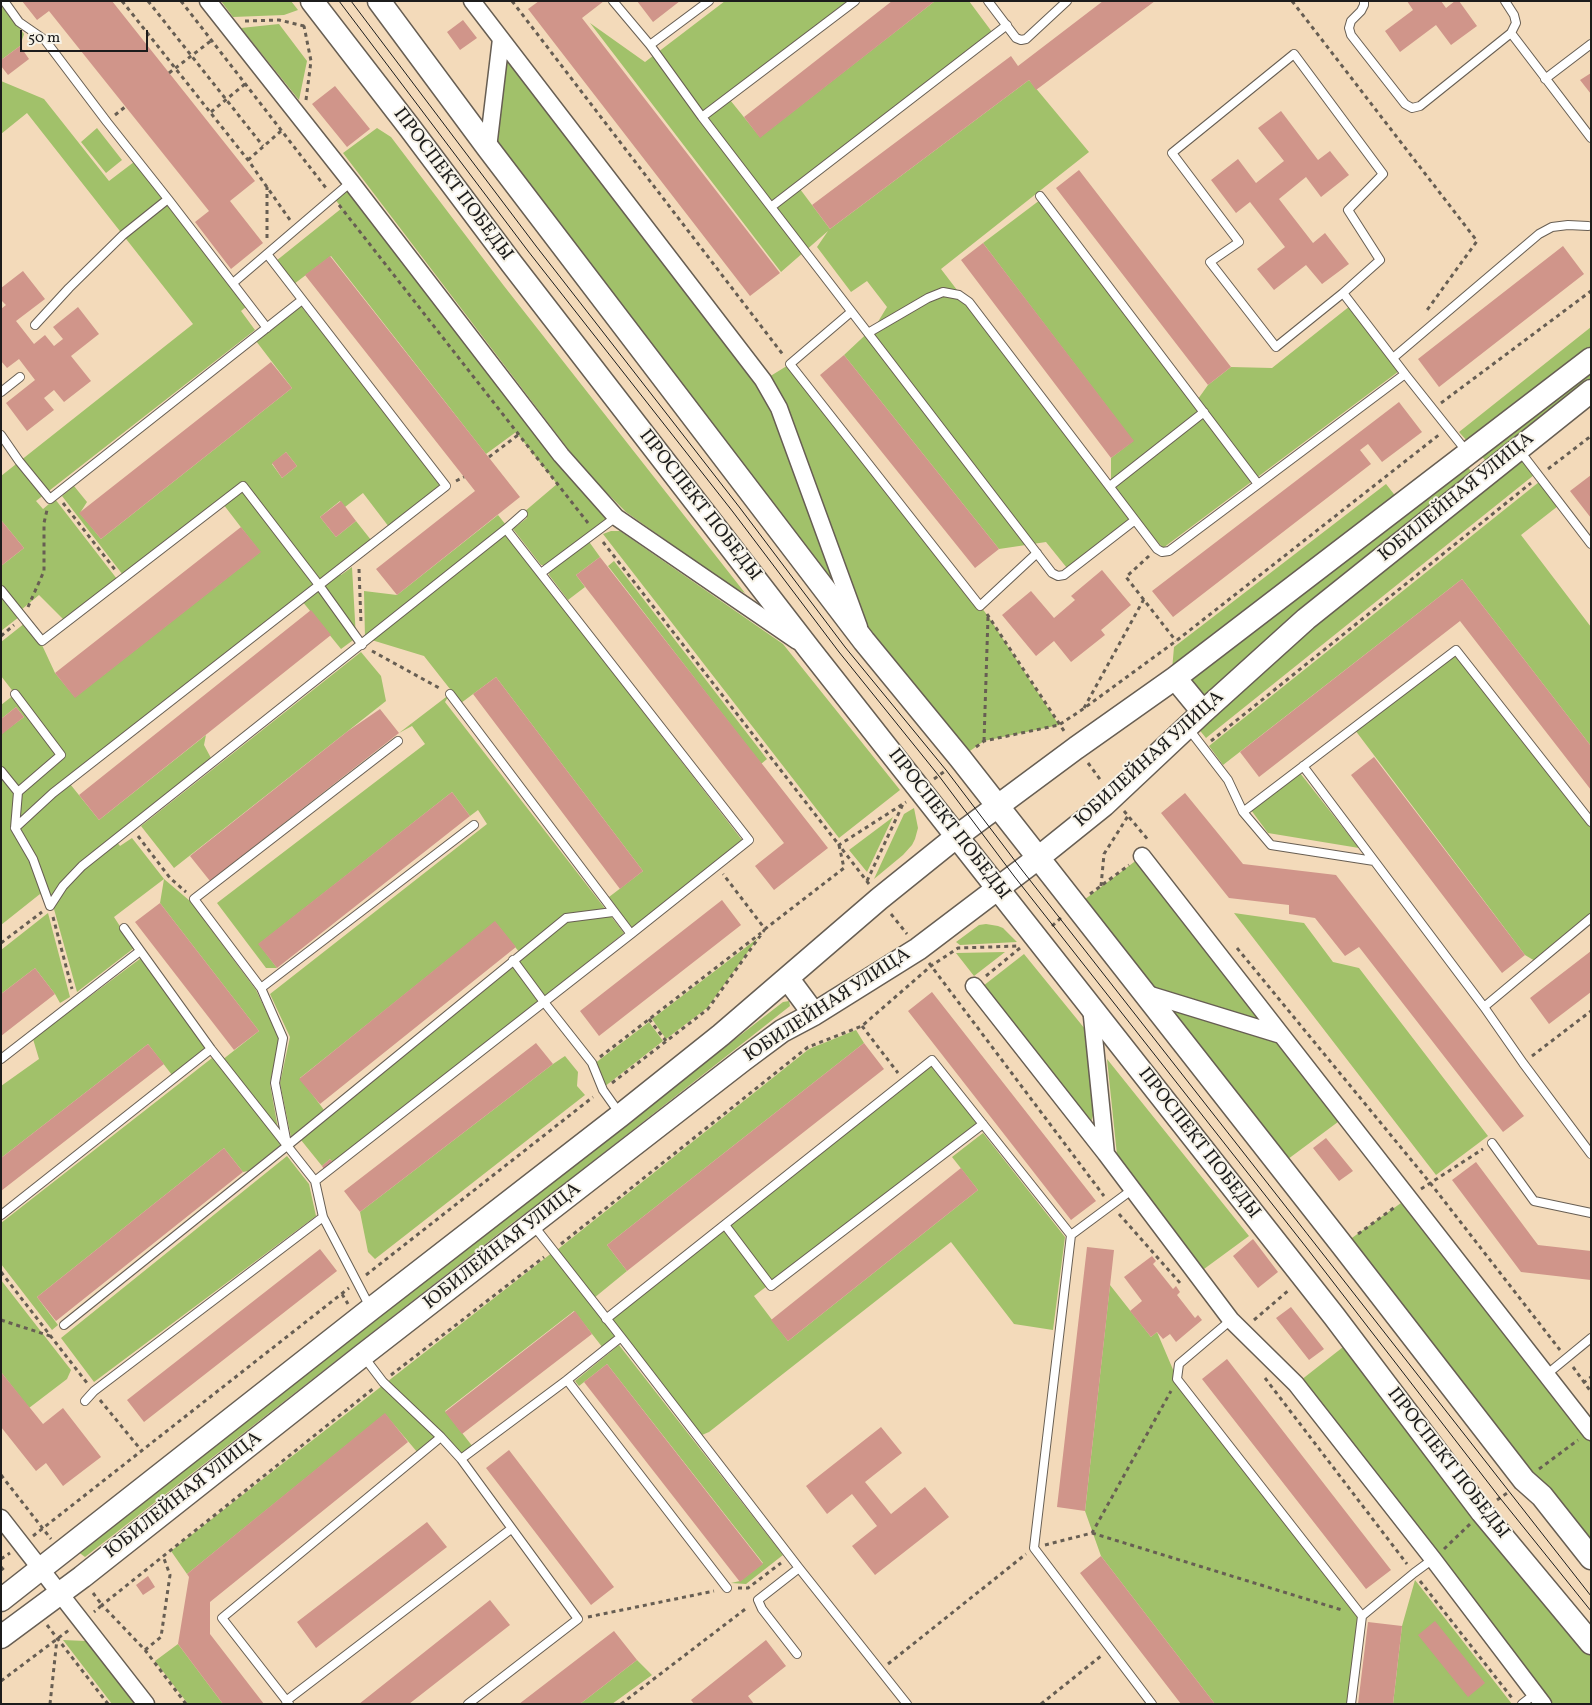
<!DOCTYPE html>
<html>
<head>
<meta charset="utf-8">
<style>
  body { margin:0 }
  #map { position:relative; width:1592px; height:1705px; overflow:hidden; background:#f3daba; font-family:Vollkorn,serif }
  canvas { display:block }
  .frame { position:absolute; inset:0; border:2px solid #1c1c1c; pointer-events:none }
  .scale { position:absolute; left:20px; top:30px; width:128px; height:22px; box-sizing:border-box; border:2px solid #1c1c1c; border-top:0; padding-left:6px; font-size:15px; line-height:18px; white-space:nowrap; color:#1c1c1c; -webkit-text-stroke:4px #f7f3e8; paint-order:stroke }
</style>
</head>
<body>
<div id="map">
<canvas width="1592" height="1705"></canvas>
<div class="frame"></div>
<div class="scale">50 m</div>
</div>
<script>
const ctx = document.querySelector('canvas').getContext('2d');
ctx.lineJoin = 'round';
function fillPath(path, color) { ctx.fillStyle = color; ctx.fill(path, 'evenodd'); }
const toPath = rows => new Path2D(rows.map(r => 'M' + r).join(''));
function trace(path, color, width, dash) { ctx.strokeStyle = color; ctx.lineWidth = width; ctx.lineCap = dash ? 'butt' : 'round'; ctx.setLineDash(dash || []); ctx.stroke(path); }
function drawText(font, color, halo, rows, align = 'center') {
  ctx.font = font + ' Vollkorn,serif'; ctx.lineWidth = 4; ctx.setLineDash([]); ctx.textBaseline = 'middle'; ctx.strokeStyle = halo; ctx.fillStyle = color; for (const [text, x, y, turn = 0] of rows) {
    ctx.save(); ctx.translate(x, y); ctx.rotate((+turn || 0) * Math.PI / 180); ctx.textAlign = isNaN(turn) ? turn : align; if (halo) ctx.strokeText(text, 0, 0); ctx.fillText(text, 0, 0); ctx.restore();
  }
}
fillPath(toPath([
  [221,1,291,1,298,10,284,15,233,17],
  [725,1,850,1,726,95,760,137,935,1,969,1,992,32,797,185,830,229,1029,80,1089,152,941,269,1106,485,1111,482,1111,458,1133,441,983,243,1040,200,1198,399,1208,385,1231,367,1272,368,1350,306,1399,371,1163,548,1138,519,1071,573,1046,542,999,549,844,355,876,325,887,307,867,281,851,292,817,247,828,231,781,272,590,23,645,62],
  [1,3,24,34,20,46,1,60],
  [279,24,307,61,299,100,241,28],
  [501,39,764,380,790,364,988,616,1059,725,984,741,960,758,488,148],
  [1,81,44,99,109,181,134,162,247,306,241,311,255,330,36,501,43,509,55,499,117,579,63,619,39,595,21,610,1,584,1,566,24,548,1,520,1,476,193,324,27,113,1,134],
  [97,128,122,160,106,173,81,142],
  [377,128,391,137,504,286,745,593,732,587,626,512,584,470,343,153],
  [351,182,616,517,596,532,593,529,585,536,600,557,576,575,585,587,568,600,549,575,550,569,546,565,541,565,513,529,527,518,524,512,557,484,516,432,486,454,331,256,294,284,276,261,342,208,333,197],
  [301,306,442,484,389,527,363,493,345,507,340,501,320,517,336,537,356,521,371,540,66,779,99,820,206,735,204,745,211,758,113,837,120,846,132,838,164,879,190,901,256,990,279,1038,270,1084,281,1145,248,1171,243,1172,224,1148,37,1297,58,1325,52,1330,1,1264,1,1223,212,1058,217,1064,259,1031,160,903,164,879,114,917,134,948,77,992,54,909,40,894,1,925,1,734,24,717,16,707,1,719,1,705,15,694,1,676,1,642,25,623,42,645,55,673,75,697,260,552,220,500,123,575,62,496,74,486,87,502,80,513,101,539,292,388,256,341],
  [286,452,297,466,282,478,272,464],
  [1591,327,1591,347,1468,442,1459,432],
  [1591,370,1591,382,1487,463,1481,455],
  [1520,456,1534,475,1206,738,1197,727,1310,624],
  [1467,466,1473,474,1205,700,1188,680],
  [1539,482,1558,506,1521,535,1591,627,1591,746,1462,579,1223,765,1209,746],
  [1386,484,1397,498,1172,670,1174,647],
  [498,515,506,525,502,529,742,840,632,928,609,897,643,871,496,677,461,703,424,656,365,638,364,591,397,595],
  [611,531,620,531,783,644,900,790,839,838,603,534],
  [614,561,767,759,761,764,608,566],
  [352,567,356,638,341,649,302,601,339,573,341,575],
  [1,595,19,617,1,631],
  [361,652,381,676,386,701,174,868,141,826],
  [1456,655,1591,827,1591,914,1535,961,1525,955,1355,730],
  [450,694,445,702,624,933,334,1164,330,1159,322,1166,301,1140,524,958,495,922,300,1078,324,1110,291,1137,280,1083,290,1037,270,994,487,824,478,810,470,816,452,792,259,944,277,968,266,968,217,903,425,744,412,726,399,733],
  [1300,773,1359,848,1268,833,1251,810],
  [914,808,918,828,915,839,912,845,903,855,874,879,904,814],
  [893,817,867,872,849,850],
  [1142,856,1346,1116,1280,1165,1076,906],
  [48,913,70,997,60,1003,55,994,35,968,1,994,1,950],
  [1234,913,1304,923,1333,962,1359,968,1488,1136,1436,1175],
  [986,924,998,926,1003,928,1017,942,960,945,956,942,979,925],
  [758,938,707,1008,666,1039,652,1019],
  [1005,952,974,976,956,953],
  [1024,954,1085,1029,1093,1115,1091,1123,983,986],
  [141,958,206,1048,172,1075,148,1044,1,1158,1,1086,39,1059,33,1039],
  [789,1001,790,1006,544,1200,511,1224,85,1557,77,1551,783,1002],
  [649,1022,663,1041,604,1087,594,1064],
  [856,1030,864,1043,607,1245,627,1271,594,1298,557,1250,809,1049],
  [565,1056,578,1072,577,1086,585,1095,375,1259,368,1252,360,1212,553,1064],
  [1107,1059,1249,1236,1204,1269,1117,1155],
  [931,1066,979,1125,754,1296,788,1341,978,1190,952,1157,983,1133,1065,1237,1053,1330,1014,1324,951,1242,709,1432,702,1435,611,1320],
  [287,1156,309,1184,316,1216,94,1382,61,1338],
  [1408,1198,1591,1432,1591,1558,1342,1245],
  [553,1252,618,1337,603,1348,574,1311,445,1411,473,1447,461,1456,442,1434,418,1453,385,1414,187,1574,171,1551],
  [1,1280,71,1370,67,1379,29,1408,1,1372],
  [1110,1285,1151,1337,1157,1332,1177,1379,1362,1616,1351,1704,1215,1704,1101,1556,1085,1511],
  [1352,1340,1591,1643,1591,1704,1548,1704,1296,1384],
  [619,1345,783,1555,746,1584,731,1583,740,1581,763,1563,607,1364,579,1386,575,1381],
  [1415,1580,1512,1704,1393,1704,1402,1626],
  [63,1640,86,1641,135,1704,112,1704],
  [178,1644,223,1704,188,1704,155,1661],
  [637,1660,652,1675,612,1704,580,1704]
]), '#a1c16a');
fillPath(toPath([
  [22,1,112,1,255,181,230,201,263,243,231,269,195,222,209,211,49,11,37,20],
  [539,1,604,1,582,18,780,273,750,296,528,9],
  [637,1,680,1,653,22],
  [892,1,935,1,760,138,744,117],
  [1103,1,1155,1,1036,90,1029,80,830,229,812,205,1011,56,1018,66],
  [1407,1,1441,1,1446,8,1455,1,1459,1,1477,26,1451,45,1436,25,1400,52,1385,31,1413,10],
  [463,20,477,38,460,50,447,32],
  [20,46,29,59,8,75,1,66,1,60],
  [1591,73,1591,94,1580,80],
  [335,86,370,129,347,147,312,104],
  [1281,111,1318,160,1330,151,1349,175,1321,197,1306,177,1279,199,1313,243,1325,233,1349,264,1322,284,1306,265,1274,290,1257,269,1285,247,1250,202,1236,213,1211,180,1238,159,1256,183,1284,161,1258,128],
  [1079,170,1231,367,1208,385,1056,188],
  [983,243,1134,441,1111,458,961,260],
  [1563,246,1584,274,1439,387,1418,359],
  [330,256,520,497,397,595,376,569,475,491,305,275],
  [23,271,45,299,16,321,34,344,45,335,54,346,63,339,53,327,78,307,99,334,71,356,91,381,64,402,54,390,44,398,54,410,27,431,6,403,35,380,19,359,7,368,1,361,1,309,6,305,1,300,1,288],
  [844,355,999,549,975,568,820,375],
  [271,362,292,388,101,539,79,513],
  [1399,402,1422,432,1382,462,1368,444,1360,450,1371,464,1173,617,1152,591],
  [286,452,297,466,282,478,272,463],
  [1591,475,1591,518,1570,491],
  [341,501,356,521,336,537,320,517],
  [1,520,24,548,1,566],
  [241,527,261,552,75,698,55,673],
  [600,557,828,848,774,890,755,866,784,843,576,575],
  [1102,570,1131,605,1101,630,1105,635,1071,662,1054,641,1036,656,1002,615,1031,591,1054,618,1075,600,1071,596],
  [1462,579,1591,746,1591,790,1460,621,1259,777,1240,752],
  [311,610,331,635,99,820,79,795],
  [496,677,643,871,620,889,473,694],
  [16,707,24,717,1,735,1,719],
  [380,709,399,733,210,881,190,856,348,731],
  [1374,757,1525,955,1502,973,1351,775],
  [452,792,470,816,277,968,258,944],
  [1185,793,1243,864,1336,875,1524,1116,1503,1132,1359,947,1345,956,1315,918,1289,914,1289,905,1229,898,1161,813],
  [722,900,741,925,599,1036,580,1011],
  [160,903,259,1031,234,1050,135,922],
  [495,921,516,947,320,1104,299,1079],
  [1591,951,1591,992,1549,1024,1530,998],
  [35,968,55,994,1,1036,1,994],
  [932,992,1096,1201,1071,1220,908,1011],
  [536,1043,553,1064,360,1212,344,1191],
  [864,1043,884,1069,627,1271,607,1245],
  [148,1044,164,1064,1,1191,1,1158],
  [1326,1138,1353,1171,1339,1181,1313,1148],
  [224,1148,243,1172,56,1321,37,1297],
  [330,1159,334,1164,325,1171,322,1166],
  [1476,1162,1538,1245,1591,1251,1591,1280,1521,1272,1452,1180],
  [961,1168,978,1190,788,1341,771,1320],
  [1253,1239,1278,1272,1258,1288,1233,1256],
  [1087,1247,1114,1250,1085,1511,1057,1507],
  [320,1249,337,1271,144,1422,127,1400],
  [1152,1256,1156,1261,1153,1264,1173,1289,1176,1286,1180,1292,1177,1295,1195,1318,1198,1315,1202,1320,1176,1342,1170,1334,1163,1339,1157,1332,1151,1337,1130,1311,1142,1301,1124,1277],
  [1291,1307,1324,1349,1309,1360,1276,1318],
  [575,1311,592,1334,462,1434,445,1412],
  [1227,1359,1391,1570,1366,1589,1202,1379],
  [607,1364,763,1564,740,1582,584,1382],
  [1,1372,43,1424,63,1408,101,1457,63,1486,46,1463,36,1471,1,1427],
  [385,1413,408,1442,210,1602,210,1634,264,1704,223,1704,178,1644,189,1577,187,1574],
  [881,1427,902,1453,865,1482,891,1514,925,1487,949,1517,875,1575,852,1546,877,1526,852,1494,827,1514,806,1486],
  [509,1450,614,1587,591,1605,486,1468],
  [427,1522,447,1547,316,1648,297,1622],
  [1101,1556,1215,1704,1181,1704,1080,1573],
  [148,1576,155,1587,143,1595,136,1585],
  [490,1600,510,1625,409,1704,359,1704],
  [1435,1621,1485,1683,1468,1697,1418,1635],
  [1368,1622,1402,1626,1393,1704,1358,1704],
  [614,1631,637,1660,580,1704,519,1704],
  [766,1640,786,1666,748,1696,754,1704,694,1704,691,1700]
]), '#d0958a');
const lane = toPath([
  [4,1,19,22,45,40,107,122,168,199,123,235,69,288,35,325],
  [613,1,650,45],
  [709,1,650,45,702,117,855,1],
  [988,1,1016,38,1021,40,1026,39,1067,1],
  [1364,1,1364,5,1361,11,1351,21,1349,28,1351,35,1405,104,1412,108,1420,106,1511,33,1516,23,1514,15,1505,1],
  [1007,25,771,207,868,333,928,298,943,292,959,295,969,302,1157,549,1162,552,1169,551,1405,374,1467,452],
  [1511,33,1591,138],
  [1545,79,1591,44],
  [702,117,771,207],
  [1040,196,1258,484],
  [168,199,267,328],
  [233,283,351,182],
  [1343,293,1380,260,1348,210,1383,174,1294,54,1172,153,1239,242,1210,262,1276,347,1343,293,1405,374],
  [851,312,790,364,980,606,1037,553],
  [868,333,1052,573,1058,576,1064,575,1135,520],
  [1393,358,1539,234,1552,227,1568,225,1588,226],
  [1,392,20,377],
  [1,435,19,461,50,499,302,300],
  [1519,450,1591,544],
  [1110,486,1204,412],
  [506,529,523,514],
  [541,573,616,517],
  [1,590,42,641,243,486,319,585,362,645],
  [15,694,61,755,18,792,15,828,33,859,50,906,63,886,82,866,506,529,749,840,631,934,315,1181,211,1049,124,928],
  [450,694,631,934],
  [1188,728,1228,780,1243,812],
  [1303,766,1484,1007,1523,1063,1591,1154],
  [1,771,18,792],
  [15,828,53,793,446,486,267,254],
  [1374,861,1271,845,1243,812,1456,650,1591,822],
  [513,960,544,1002,592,1063,603,1090,620,1114],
  [261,988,474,825],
  [1484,1007,1591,918],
  [1,1059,140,951],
  [1492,1143,1534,1201,1591,1213],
  [287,1144,275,1083,283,1038,261,988,194,899,398,741],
  [315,1181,323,1217,370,1307],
  [1133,1189,1071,1235,1034,1548,1152,1704],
  [1,1215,211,1049],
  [725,1225,771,1286,983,1124],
  [534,1226,621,1337,567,1380,727,1588],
  [606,1319,932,1060,1071,1235],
  [1231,1320,1179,1364,1177,1379,1362,1616,1351,1704],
  [64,1325,287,1146,566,918,613,912],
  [621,1337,799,1568,907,1704],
  [364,1357,383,1382,441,1437,461,1459,567,1380],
  [1546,1375,1591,1338],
  [85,1401,94,1391,323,1217],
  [461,1459,578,1619,468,1704],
  [1362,1616,1414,1573,1433,1559],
  [797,1654,762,1609,758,1600,799,1568],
  [286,1701,511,1529],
  [289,1704,222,1618,441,1437],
  [1522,1704,1535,1694]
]);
const street = toPath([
  [208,1,351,182,561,455,616,517,797,641],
  [472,1,763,380,779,408,859,627],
  [488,148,501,39],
  [1142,856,1591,1432],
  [974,986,1106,1154],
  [1144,993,1281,1035],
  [1091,1007,1106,1154,1231,1320,1296,1384,1433,1559,1543,1704],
  [1,1518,146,1704]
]);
const secondary = toPath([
  [312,1,410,128,512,264,810,650,1334,1316,1482,1512,1591,1643],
  [379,1,488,148,864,641,960,758,1342,1245,1524,1480,1542,1496,1591,1558],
  [1175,678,1203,712],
  [788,979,814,1014],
  [1,1600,371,1309,621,1115,721,1035,879,899,956,837,1076,748,1175,678,1591,359],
  [1,1637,82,1577,363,1355,743,1060,782,1031,814,1014,918,949,1038,858,1104,805,1203,712,1306,619,1591,391]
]);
trace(lane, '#675e53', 10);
trace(street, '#675e53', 19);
trace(secondary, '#675e53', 25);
trace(toPath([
  [122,1,248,160,290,220],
  [148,1,263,146],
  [181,1,326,188],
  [512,1,784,356],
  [1292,1,1477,241,1425,313],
  [245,21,279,20,304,26],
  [169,73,212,40],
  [306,100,311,61,304,26,307,24],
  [211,112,245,84],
  [115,115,125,107],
  [248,160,281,131],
  [339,205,588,523],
  [267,238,267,187],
  [1441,403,1591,291],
  [489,457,518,435],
  [1548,469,1591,436],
  [456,481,464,477],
  [63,503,116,571],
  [603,542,839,845,844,868,765,929,723,874],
  [1149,556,1126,577,1176,641],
  [359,569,361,623],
  [28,607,44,571,44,523,47,510],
  [987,614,1066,734],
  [1,636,14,625],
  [372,651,441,689],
  [1084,708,1144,599],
  [984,741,988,617],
  [1211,741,1531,483],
  [976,747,984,741,1059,725,1083,709,1176,641,1440,434],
  [1088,763,1102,782],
  [934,779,945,771],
  [1124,811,1149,841],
  [138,836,170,878,186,892],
  [867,881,903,804],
  [869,884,839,845,906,802],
  [1101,886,1104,854,1128,816],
  [1090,894,1129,865],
  [891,914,907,934],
  [53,917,72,989],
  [1052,926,1062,917],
  [1,943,42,912],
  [1237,948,1431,1184,1560,1350],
  [929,963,1104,1196],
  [986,976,1020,948],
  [649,1019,666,1041],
  [862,1026,898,1073],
  [1532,1056,1591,1011],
  [600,1057,761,933],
  [612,1083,708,1009,765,929],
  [1421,1189,1483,1149],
  [1119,1214,1181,1284],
  [1358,1234,1395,1207],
  [561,1244,808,1047,862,1026,931,966,958,948,1019,946],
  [1,1272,87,1383],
  [366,1275,593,1097],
  [342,1294,348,1304],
  [1,1320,50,1336],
  [1254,1320,1289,1290],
  [1573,1367,1591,1392],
  [391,1375,544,1257],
  [1265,1378,1407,1564],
  [1583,1383,1591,1377],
  [100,1400,141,1450],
  [1539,1469,1578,1440],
  [1,1475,51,1539],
  [1497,1500,1510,1491],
  [1092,1533,1342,1610],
  [33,1536,349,1288],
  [1045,1545,1092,1533,1171,1391],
  [1444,1549,1470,1524],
  [1,1559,10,1553],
  [1,1567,6,1573],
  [1420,1581,1512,1698],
  [738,1588,748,1588,781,1563],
  [93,1593,102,1605,94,1612],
  [588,1617,714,1591],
  [47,1625,108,1704],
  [145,1650,161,1637,170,1575,163,1556],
  [888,1664,1026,1554],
  [1,1681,69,1630],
  [50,1704,57,1639],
  [186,1704,145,1650,102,1605,374,1388],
  [621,1704,748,1607],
  [1041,1704,1101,1656]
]), '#675e53', 3, [4, 4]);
trace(lane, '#fff', 8);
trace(street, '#fff', 16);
trace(secondary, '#fff', 22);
trace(toPath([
  [339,1,528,251,733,512,839,652,939,776,1014,876,1306,1247,1500,1498,1591,1611],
  [351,1,536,246,740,508,845,647,946,770,1022,870,1591,1596]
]), '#1c1c1c', 1);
drawText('19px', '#1c1c1c', '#f7f3e8', [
  ["ПРОСПЕКТ ПОБЕДЫ",452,185,53],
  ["ЮБИЛЕЙНАЯ УЛИЦА",1457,498,-39],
  ["ПРОСПЕКТ ПОБЕДЫ",699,506,52],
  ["ЮБИЛЕЙНАЯ УЛИЦА",1150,760,-42],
  ["ПРОСПЕКТ ПОБЕДЫ",948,825,52],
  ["ЮБИЛЕЙНАЯ УЛИЦА",828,1006,-33],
  ["ПРОСПЕКТ ПОБЕДЫ",1198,1144,52],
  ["ЮБИЛЕЙНАЯ УЛИЦА",503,1247,-38],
  ["ПРОСПЕКТ ПОБЕДЫ",1447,1464,52],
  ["ЮБИЛЕЙНАЯ УЛИЦА",184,1496,-38]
]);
</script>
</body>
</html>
